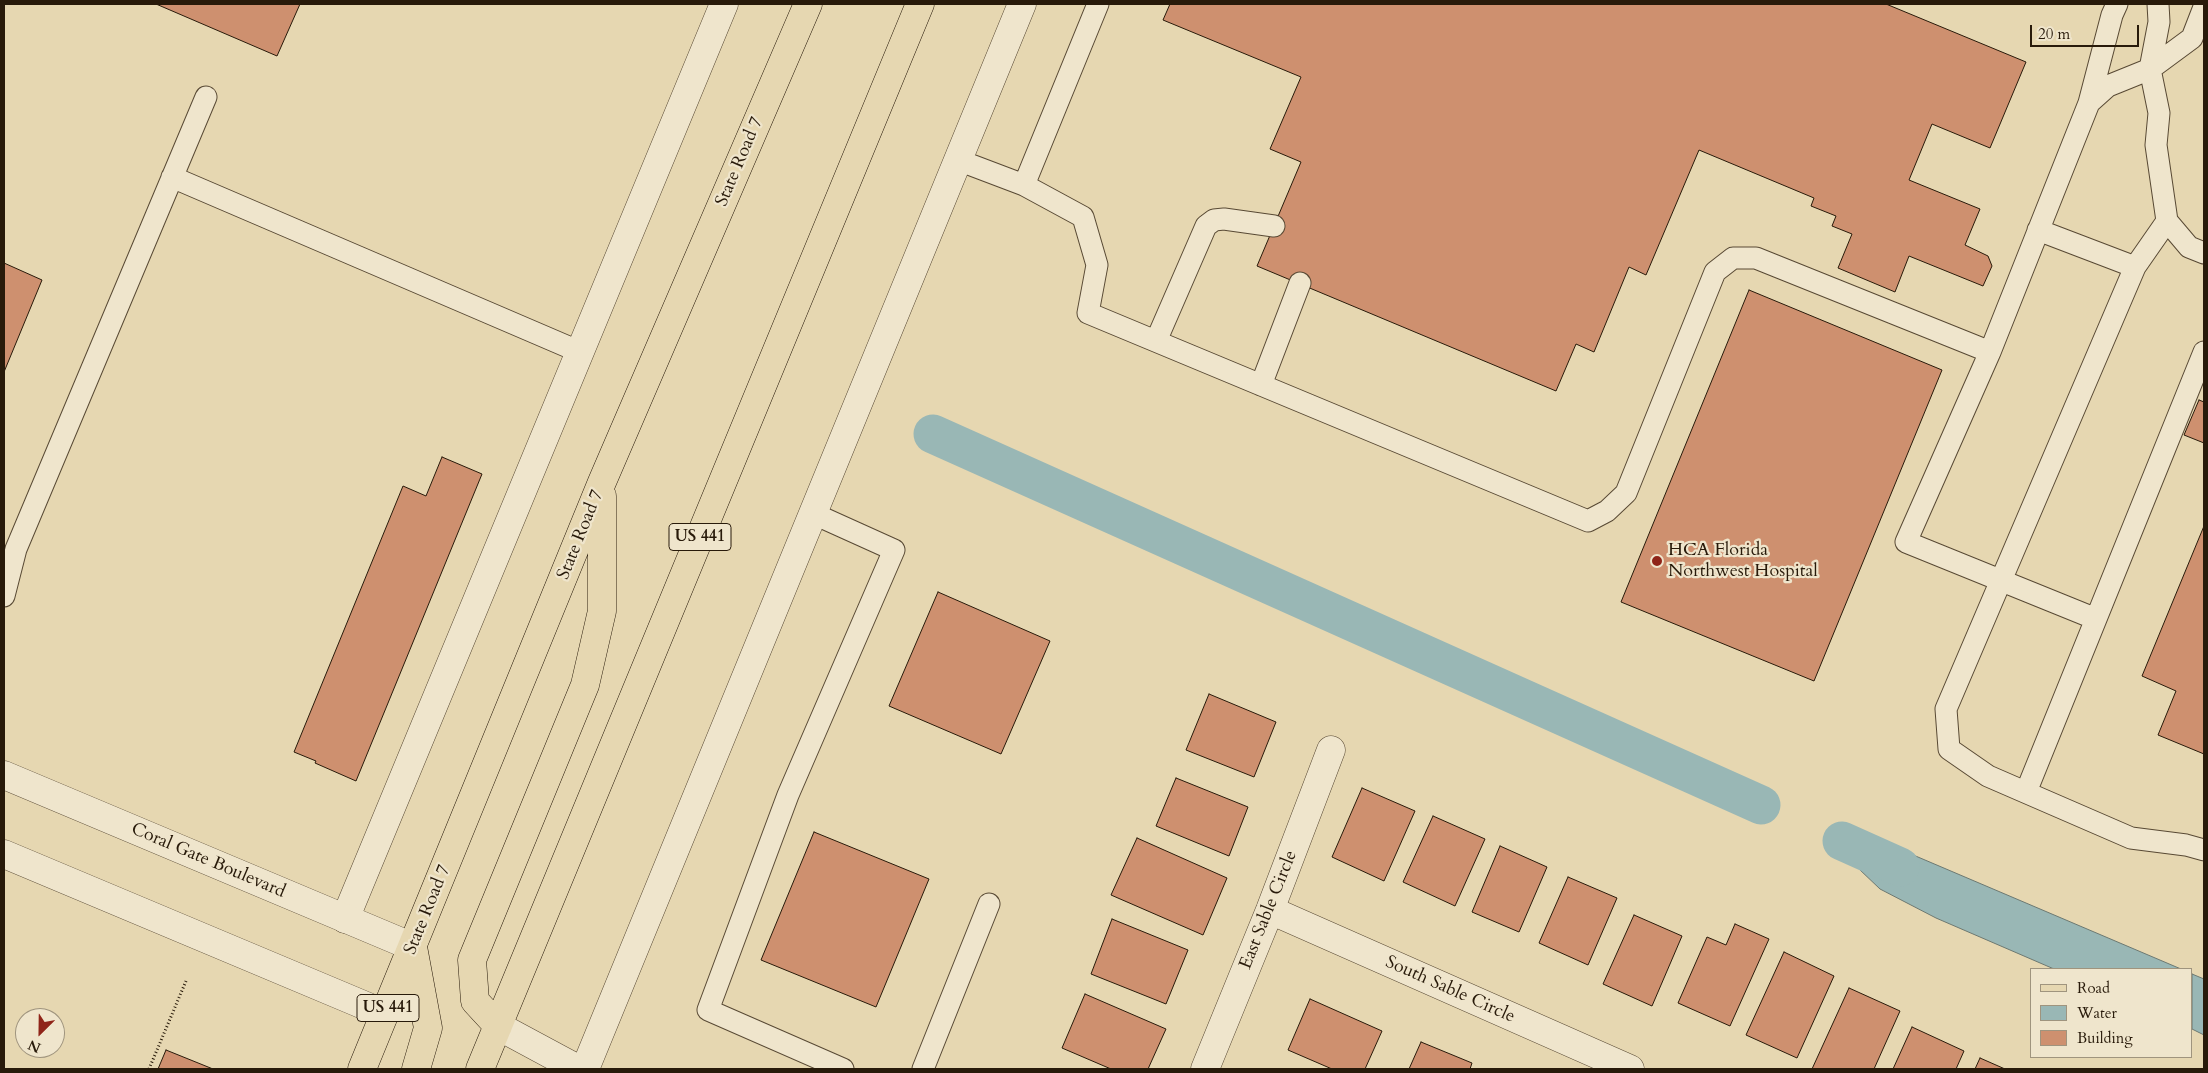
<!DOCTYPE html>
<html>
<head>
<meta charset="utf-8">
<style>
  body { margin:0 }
  #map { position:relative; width:2208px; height:1073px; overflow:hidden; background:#e6d7b1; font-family:Cardo,serif }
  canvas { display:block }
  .frame { position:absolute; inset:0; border:5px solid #281a0a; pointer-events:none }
  .legend { position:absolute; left:2030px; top:968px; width:162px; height:90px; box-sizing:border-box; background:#efe5cc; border:1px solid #9f947e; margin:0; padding:6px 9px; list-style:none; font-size:15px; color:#281a0a }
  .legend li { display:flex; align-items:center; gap:10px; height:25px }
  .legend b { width:25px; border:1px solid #9f947e }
  .north { position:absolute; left:15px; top:1008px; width:50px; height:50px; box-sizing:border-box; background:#efe5cc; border:1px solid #9f947e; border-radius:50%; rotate:203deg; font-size:14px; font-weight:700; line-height:20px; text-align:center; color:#281a0a }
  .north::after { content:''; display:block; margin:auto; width:18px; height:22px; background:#8f2418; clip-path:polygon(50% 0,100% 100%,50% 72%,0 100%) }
  .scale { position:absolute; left:2030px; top:25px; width:109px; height:22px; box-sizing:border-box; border:2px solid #281a0a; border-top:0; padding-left:6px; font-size:15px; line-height:18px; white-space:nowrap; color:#281a0a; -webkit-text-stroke:4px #efe5cc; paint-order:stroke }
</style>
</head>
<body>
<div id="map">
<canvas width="2208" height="1073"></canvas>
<div class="frame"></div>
<ul class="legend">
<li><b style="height:6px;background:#e6d7b1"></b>Road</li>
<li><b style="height:14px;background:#99b7b5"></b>Water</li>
<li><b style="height:14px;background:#ce906f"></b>Building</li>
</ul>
<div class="north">N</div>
<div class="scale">20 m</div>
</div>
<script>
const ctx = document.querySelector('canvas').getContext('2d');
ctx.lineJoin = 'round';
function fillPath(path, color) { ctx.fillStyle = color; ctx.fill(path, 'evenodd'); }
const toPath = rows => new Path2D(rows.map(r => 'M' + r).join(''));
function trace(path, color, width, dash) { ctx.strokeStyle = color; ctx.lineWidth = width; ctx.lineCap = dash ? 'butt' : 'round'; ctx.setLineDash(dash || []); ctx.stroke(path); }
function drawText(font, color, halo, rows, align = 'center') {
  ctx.font = font + ' Cardo,serif'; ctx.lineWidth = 4.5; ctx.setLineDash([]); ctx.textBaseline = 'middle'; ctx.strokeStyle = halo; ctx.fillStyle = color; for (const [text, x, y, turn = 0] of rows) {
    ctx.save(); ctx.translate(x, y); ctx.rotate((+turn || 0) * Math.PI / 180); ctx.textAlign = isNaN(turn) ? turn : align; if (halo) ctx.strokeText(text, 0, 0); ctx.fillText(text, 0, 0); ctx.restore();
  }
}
const water = toPath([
  [1863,838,1878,840,2181,969,2054,969,1936,918,1880,889,1859,869,1848,850,1863,838],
  [2192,974,2204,979,2204,1035,2192,1029,2192,974]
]);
fillPath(water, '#99b7b5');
trace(water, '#6c7871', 1);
trace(toPath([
  [933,434,1761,805],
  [1842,841,1900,867]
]), '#99b7b5', 39);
const building = toPath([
  [156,4,300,4,277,56,156,4],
  [1170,4,1886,4,2026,62,1990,148,1932,124,1909,180,1980,209,1965,245,1988,256,1992,266,1983,286,1909,256,1895,292,1838,268,1852,234,1832,226,1836,216,1811,206,1814,198,1699,150,1646,275,1629,267,1594,352,1576,344,1556,391,1257,266,1301,162,1270,149,1301,77,1163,20,1170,4],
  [4,263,42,280,4,372,4,263],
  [1749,290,1942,370,1814,681,1621,602,1749,290],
  [2199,400,2204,402,2204,443,2184,435,2199,400],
  [442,457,482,474,356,781,315,763,316,761,294,752,403,486,426,496,442,457],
  [2204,526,2204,754,2158,735,2176,691,2142,676,2204,526],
  [938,592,1050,641,1001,754,889,706,938,592],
  [1209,694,1276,722,1254,777,1186,750,1209,694],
  [1176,778,1248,807,1229,856,1156,826,1176,778],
  [1362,788,1415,811,1384,881,1332,857,1362,788],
  [1433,816,1485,839,1455,906,1403,882,1433,816],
  [814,832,929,879,876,1007,761,960,814,832],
  [1137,838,1227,878,1203,935,1111,895,1137,838],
  [1500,846,1547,867,1519,932,1472,912,1500,846],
  [1568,877,1617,898,1588,965,1539,943,1568,877],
  [1634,915,1682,936,1652,1006,1603,984,1634,915],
  [1112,919,1188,950,1166,1004,1091,974,1112,919],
  [1735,924,1769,939,1730,1026,1678,1003,1707,937,1726,945,1735,924],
  [1784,952,1834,976,1797,1058,1746,1035,1784,952],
  [1849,988,1900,1011,1874,1069,1812,1069,1849,988],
  [1085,994,1166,1029,1148,1069,1111,1069,1062,1048,1085,994],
  [1310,999,1382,1031,1365,1069,1332,1069,1288,1050,1310,999],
  [1912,1027,1964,1051,1956,1069,1893,1069,1912,1027],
  [1421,1042,1472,1063,1470,1069,1409,1069,1421,1042],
  [166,1050,213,1069,158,1069,166,1050],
  [1980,1058,2005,1069,1975,1069,1980,1058]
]);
fillPath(building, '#ce906f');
trace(building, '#281a0a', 1);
const service = toPath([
  [2158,4,2159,22,2150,69,2159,113,2156,145,2167,221,2189,247,2204,253],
  [2089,103,2108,86,2150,69,2192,38,2204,7],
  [958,160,1024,185,1083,217,1097,265,1088,313,1588,521,1607,511,1626,493,1715,272,1733,258,1756,258,1990,352],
  [172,177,580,352],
  [1024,185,1098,4],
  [2167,221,2135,267,1946,709,1949,749,1988,776,2131,838,2186,845,2204,850],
  [2038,230,2135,267],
  [1156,341,1206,226,1214,220,1224,219,1274,226],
  [1261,385,1300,283],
  [812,513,894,550,788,795,708,1010,843,1069],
  [4,596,16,549,206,97],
  [2096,619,1906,542,1990,352,2089,103,2112,15,2117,4],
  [2026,792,2204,352],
  [923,1069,989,904]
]);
const minor = toPath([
  [1270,910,1630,1069],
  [345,919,724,4],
  [498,1026,578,1069],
  [585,1069,1022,4],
  [1205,1069,1270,910,1331,750]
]);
const tertiary = toPath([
  [4,775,413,947],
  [4,854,385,1014]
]);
const primary = toPath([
  [413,947,428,1028,416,1069],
  [498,1026,475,1001,472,960,585,685,602,611,602,496],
  [362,1069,602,482,808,4],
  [480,1069,920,4]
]);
trace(service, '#584934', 23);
trace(minor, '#584934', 29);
trace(tertiary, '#584934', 29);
trace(primary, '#281a0a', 29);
trace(toPath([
  [149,1069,186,981]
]), '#281a0a', 3, [1, 2.5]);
trace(service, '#efe5cc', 21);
trace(minor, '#efe5cc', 28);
trace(tertiary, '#efe5cc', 28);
trace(primary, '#e6d7b1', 28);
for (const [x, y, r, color] of [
  [1657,561,6,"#8f2418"]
]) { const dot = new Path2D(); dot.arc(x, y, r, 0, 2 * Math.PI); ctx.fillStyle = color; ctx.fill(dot); trace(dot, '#efe5cc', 2); }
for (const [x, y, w] of [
  [700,537,62],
  [388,1008,62]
]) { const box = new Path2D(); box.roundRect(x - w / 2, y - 13.5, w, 27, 4); ctx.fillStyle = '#efe5cc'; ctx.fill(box); trace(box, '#281a0a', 1); }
drawText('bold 16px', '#281a0a', null, [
  ["US 441",700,537],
  ["US 441",388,1008]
]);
drawText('18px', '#281a0a', '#efe5cc', [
  ["State Road 7",740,162,-67],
  ["State Road 7",581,535,-68],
  ["Coral Gate Boulevard",208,861,23],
  ["State Road 7",428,910,-68],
  ["East Sable Circle",1269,910,-68],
  ["South Sable Circle",1450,990,24]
]);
drawText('18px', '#281a0a', '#efe5cc', [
  ["HCA Florida",1668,551],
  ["Northwest Hospital",1668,572]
], 'left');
</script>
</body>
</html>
